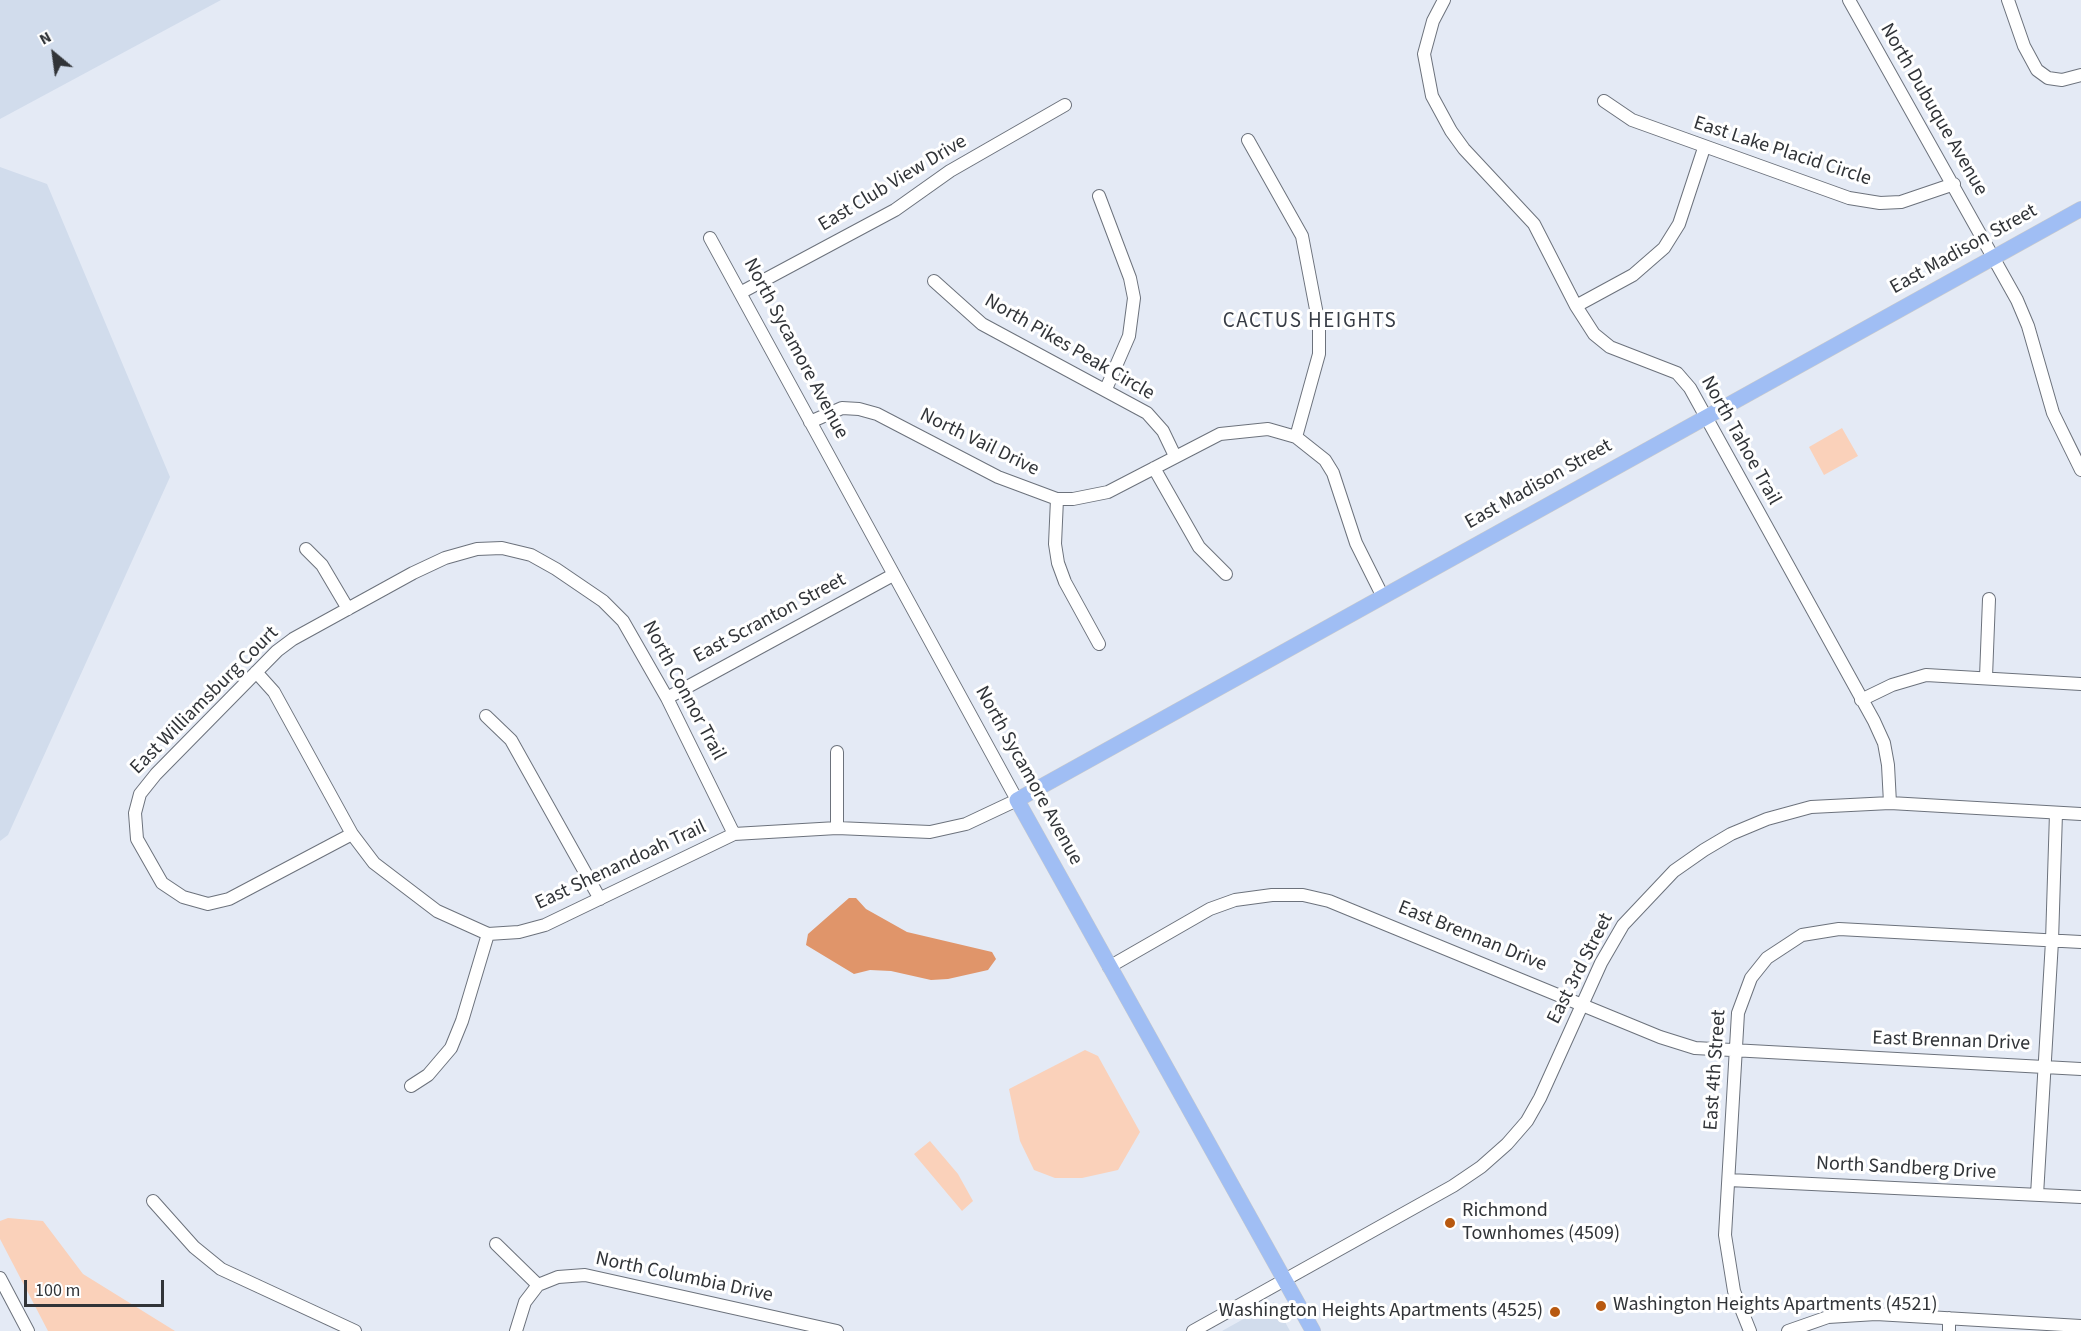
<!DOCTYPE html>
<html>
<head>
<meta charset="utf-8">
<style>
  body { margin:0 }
  #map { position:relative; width:2081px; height:1331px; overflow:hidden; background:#e4eaf5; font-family:"Source Sans 3",sans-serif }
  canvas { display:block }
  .north { position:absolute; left:24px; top:24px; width:60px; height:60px; -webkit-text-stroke:4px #fff; paint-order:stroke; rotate:331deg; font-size:16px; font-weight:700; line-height:24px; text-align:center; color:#313438 }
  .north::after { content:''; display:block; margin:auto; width:21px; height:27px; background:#313438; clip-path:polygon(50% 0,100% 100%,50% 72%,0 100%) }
  .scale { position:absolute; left:24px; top:1280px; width:140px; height:27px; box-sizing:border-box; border:3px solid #313438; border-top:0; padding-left:8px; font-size:18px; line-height:21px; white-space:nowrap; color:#313438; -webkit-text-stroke:4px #fff; paint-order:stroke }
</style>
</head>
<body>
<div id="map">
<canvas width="2081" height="1331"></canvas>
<div class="north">N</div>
<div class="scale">100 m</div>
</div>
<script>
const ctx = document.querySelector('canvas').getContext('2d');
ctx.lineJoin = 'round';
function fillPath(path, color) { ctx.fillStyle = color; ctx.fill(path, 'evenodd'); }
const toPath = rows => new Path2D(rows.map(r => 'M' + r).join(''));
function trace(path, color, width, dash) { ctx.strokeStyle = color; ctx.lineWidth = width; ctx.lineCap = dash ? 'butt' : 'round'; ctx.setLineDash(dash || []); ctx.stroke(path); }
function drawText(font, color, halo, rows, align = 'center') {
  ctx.font = font + ' "Source Sans 3",sans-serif'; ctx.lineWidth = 6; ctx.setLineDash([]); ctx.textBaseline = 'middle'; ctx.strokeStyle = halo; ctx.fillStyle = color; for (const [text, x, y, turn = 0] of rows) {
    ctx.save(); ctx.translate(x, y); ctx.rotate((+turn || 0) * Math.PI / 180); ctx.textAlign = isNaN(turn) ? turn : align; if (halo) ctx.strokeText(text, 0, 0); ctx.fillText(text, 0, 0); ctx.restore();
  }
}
fillPath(toPath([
  [0,0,221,0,0,119],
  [0,167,47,184,170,477,8,835,0,841],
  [1274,1302,1290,1331,1222,1331]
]), '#d1dcec');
fillPath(toPath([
  [1842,428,1858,456,1824,475,1809,447],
  [1085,1050,1098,1056,1140,1132,1118,1170,1082,1178,1055,1178,1034,1170,1020,1141,1009,1089],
  [930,1141,958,1174,973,1201,962,1211,914,1154],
  [8,1218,43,1221,83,1274,175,1331,48,1331,0,1239,0,1221]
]), '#fad1ba');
fillPath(toPath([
  [849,898,856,898,866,909,907,932,992,952,996,959,988,970,948,979,931,980,891,971,870,970,854,974,806,945,808,934]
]), '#e0956a');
const minor = toPath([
  [1444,0,1433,21,1424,54,1432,96,1451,131,1464,149,1534,224,1576,306,1594,334,1610,347,1677,373,1690,388,1874,721,1884,743,1888,765,1890,803],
  [1849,0,2017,300,2028,326,2053,413,2081,470],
  [2008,0,2024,46,2037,70,2048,78,2062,80,2081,75],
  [1604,101,1632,120,1849,198,1880,203,1901,202,1954,184],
  [1248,140,1302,236,1319,325,1319,354,1296,437],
  [1099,196,1130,278,1134,298,1129,336,1106,389],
  [934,281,982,324,1147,413,1163,431,1175,456],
  [740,293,895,210,950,171,1065,105],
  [1576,306,1633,275,1664,248,1679,224,1704,148],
  [810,422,842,408,859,409,877,414,998,477,1057,499,1073,499,1108,492,1220,434,1268,429,1296,437,1325,460,1333,473,1356,543,1382,595],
  [1154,468,1199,547,1226,574],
  [1057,499,1055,544,1058,563,1065,582,1099,644],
  [306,549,322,565,348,609],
  [256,672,274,692,352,834,374,863,437,911,488,934,519,932,545,925,734,834,837,828,930,832,966,824,1017,800,710,238],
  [1986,677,1989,599],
  [667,698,893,575],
  [1861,700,1892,685,1926,675,2081,684],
  [486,716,511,740,600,899],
  [837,752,837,828],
  [352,834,229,899,208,904,183,897,162,883,137,839,135,813,140,794,156,774,277,651,293,639,413,573,445,558,477,549,502,548,531,555,556,569,603,601,623,621,667,698,734,834],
  [1109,967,1210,909,1235,900,1272,895,1303,895,1329,901,1660,1037,1695,1048,2081,1069],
  [411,1086,428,1075,451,1048,462,1021,488,934],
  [1729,1180,2081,1197],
  [2037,1195,2052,941,2056,813],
  [153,1201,194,1247,221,1269,355,1331],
  [496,1244,538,1285],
  [0,1278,28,1331],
  [1949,1318,1949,1331],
  [516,1331,525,1302,538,1285,558,1277,585,1275,837,1331],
  [1193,1331,1453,1186,1481,1167,1507,1144,1527,1121,1540,1098,1601,963,1623,925,1674,871,1704,850,1731,834,1767,819,1811,807,1890,803,2081,814],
  [1750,1331,1734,1291,1725,1235,1738,1013,1751,978,1767,958,1802,935,1839,929,2081,942],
  [1788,1331,1828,1317,1876,1314,2081,1326]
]);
const major = toPath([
  [1313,1331,1017,800,2081,209]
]);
trace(minor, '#6c727c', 14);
trace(major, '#c9cacb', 16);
trace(minor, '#fff', 12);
trace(major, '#a0bef4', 15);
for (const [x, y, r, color] of [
  [1450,1223,6,"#b85910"],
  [1601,1306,6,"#b85910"],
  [1555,1312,6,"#b85910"]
]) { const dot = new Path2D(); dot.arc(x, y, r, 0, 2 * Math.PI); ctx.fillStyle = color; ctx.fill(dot); trace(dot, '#fff', 2); }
drawText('20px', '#313438', '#fff', [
  ["North Dubuque Avenue",1933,110,60],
  ["East Lake Placid Circle",1782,152,18],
  ["East Club View Drive",893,184,-31],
  ["East Madison Street",1964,250,-29],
  ["North Pikes Peak Circle",1069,348,30],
  ["North Sycamore Avenue",795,349,62],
  ["North Tahoe Trail",1740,441,61],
  ["North Vail Drive",979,443,26],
  ["East Madison Street",1539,485,-29],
  ["East Scranton Street",770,619,-28],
  ["North Connor Trail",683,691,62],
  ["East Williamsburg Court",205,701,-45],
  ["North Sycamore Avenue",1028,776,61],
  ["East Shenandoah Trail",621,866,-25],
  ["East Brennan Drive",1472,937,22],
  ["East 3rd Street",1581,969,-63],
  ["East Brennan Drive",1951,1042,2],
  ["East 4th Street",1716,1070,-86],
  ["North Sandberg Drive",1906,1169,3],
  ["North Columbia Drive",684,1278,12]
]);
drawText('20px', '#313438', '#fff', [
  ["Richmond",1462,1212],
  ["Townhomes (4509)",1462,1235],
  ["Washington Heights Apartments (4521)",1613,1306],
  ["Washington Heights Apartments (4525)",1543,1312,"right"]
], 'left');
ctx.letterSpacing = '1.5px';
drawText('21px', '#373c45', '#fff', [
  ["CACTUS HEIGHTS",1310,322]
]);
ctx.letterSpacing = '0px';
</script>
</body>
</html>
